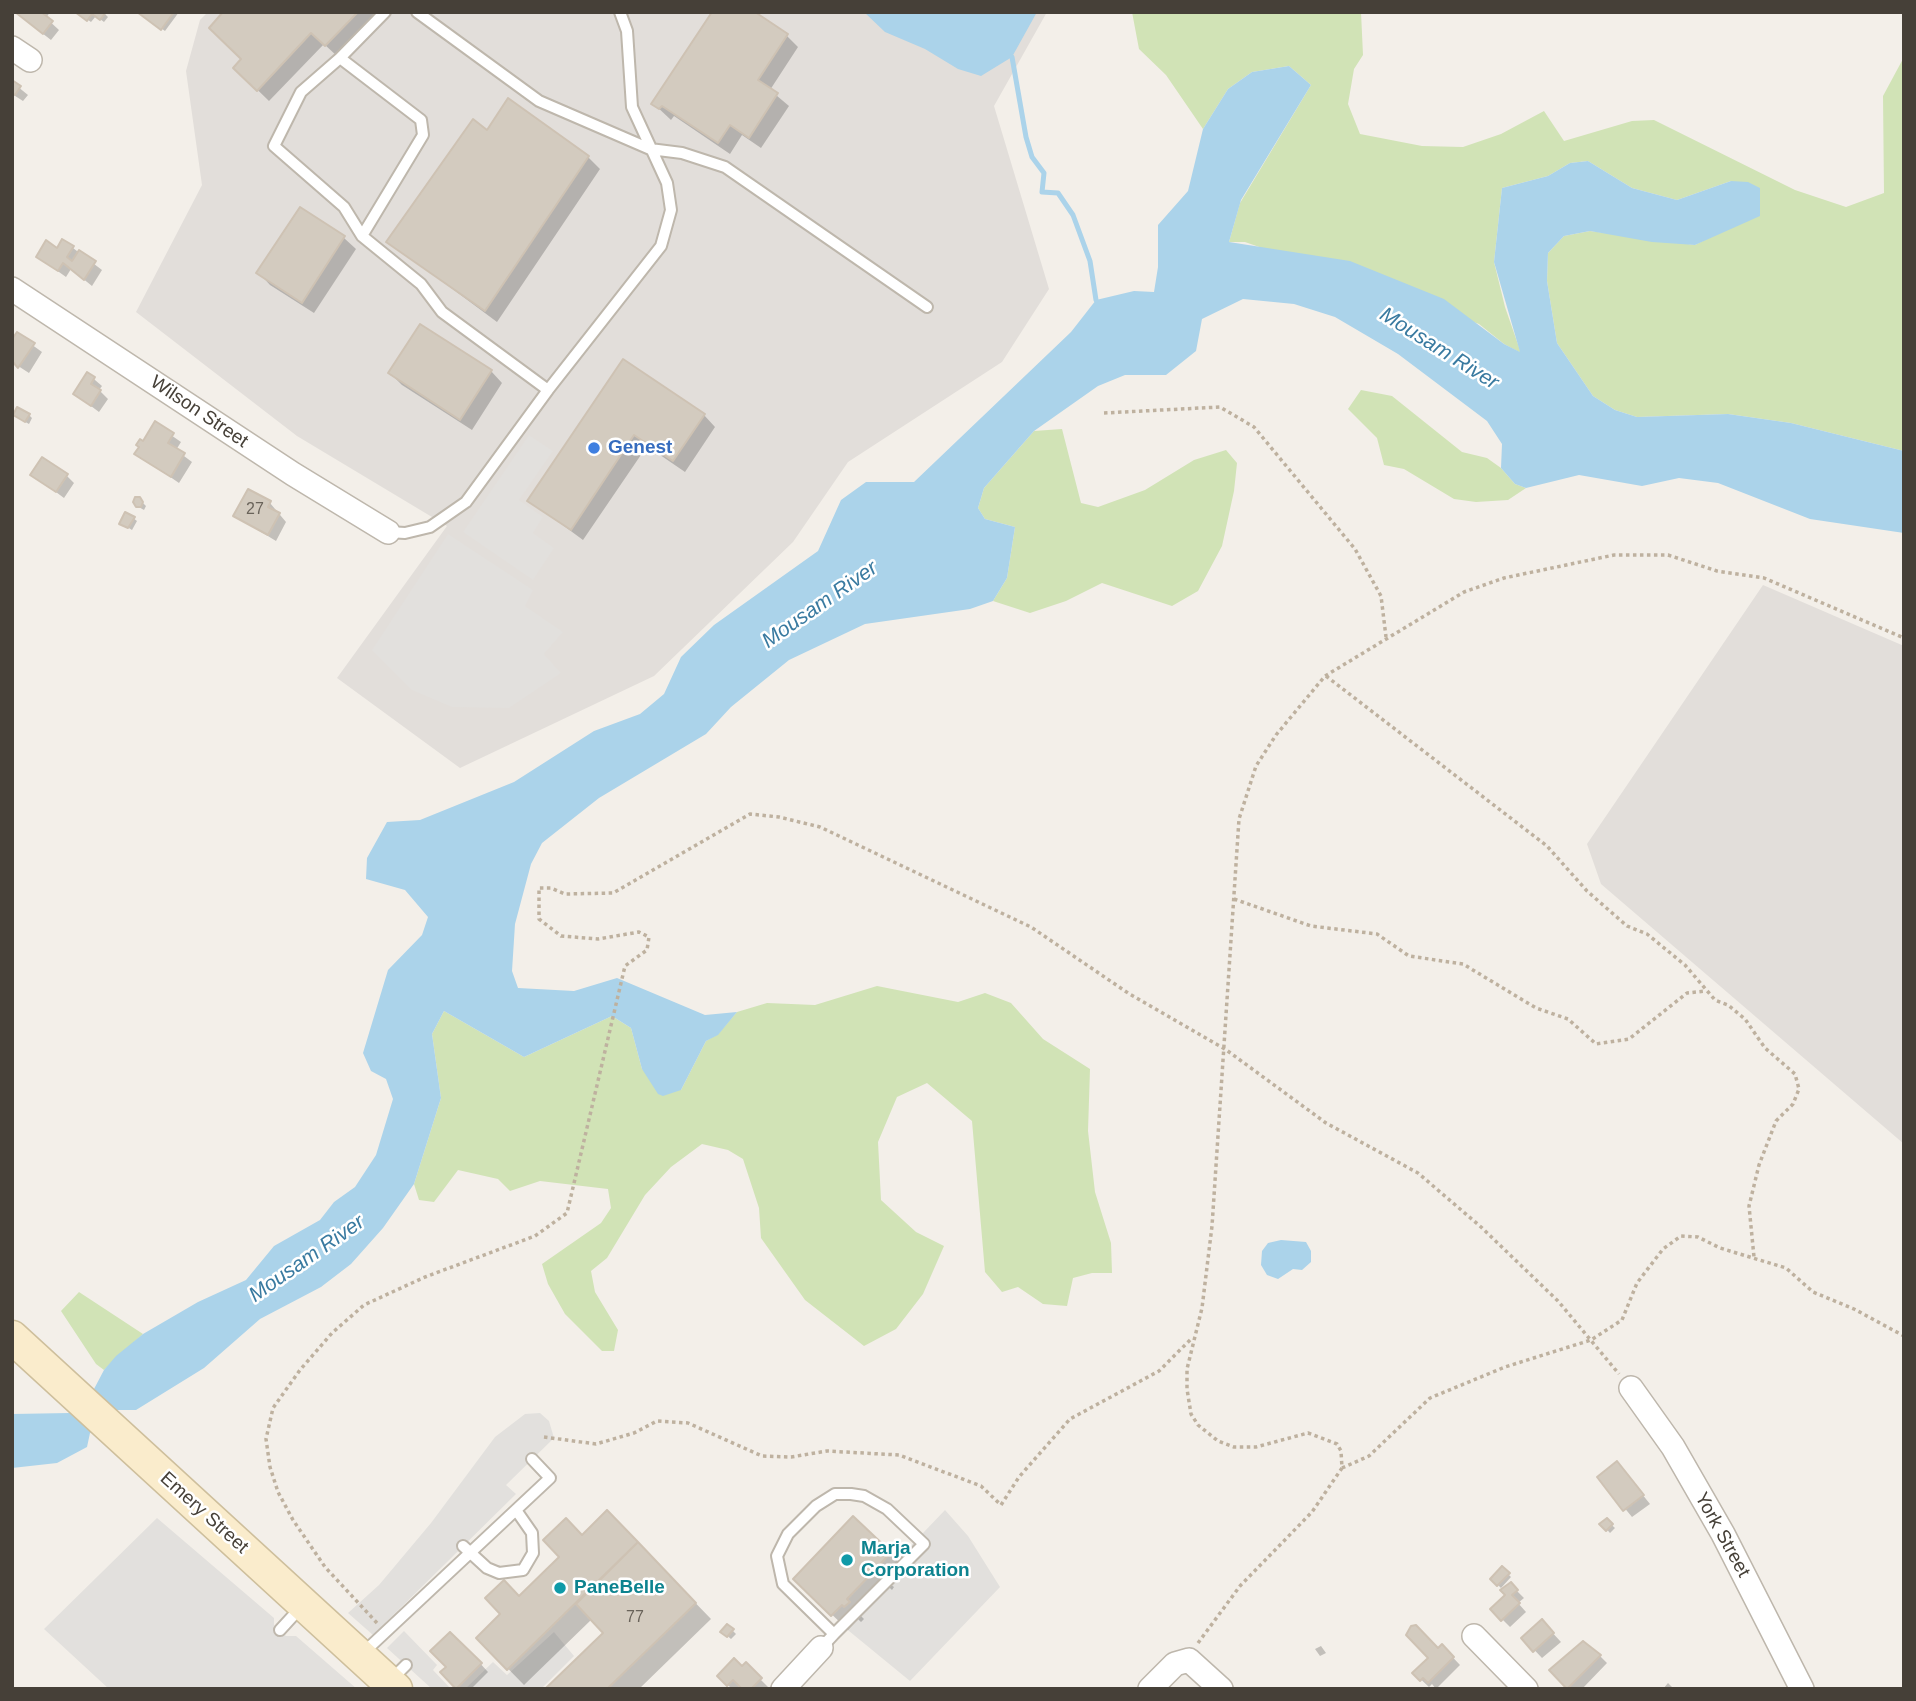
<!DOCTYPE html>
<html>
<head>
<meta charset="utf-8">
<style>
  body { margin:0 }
  #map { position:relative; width:1916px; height:1701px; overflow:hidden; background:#f3efe9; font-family:Arial,sans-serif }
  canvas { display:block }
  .frame { position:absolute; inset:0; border:14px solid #464038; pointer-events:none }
</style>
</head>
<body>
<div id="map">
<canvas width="1916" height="1701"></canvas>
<div class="frame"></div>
</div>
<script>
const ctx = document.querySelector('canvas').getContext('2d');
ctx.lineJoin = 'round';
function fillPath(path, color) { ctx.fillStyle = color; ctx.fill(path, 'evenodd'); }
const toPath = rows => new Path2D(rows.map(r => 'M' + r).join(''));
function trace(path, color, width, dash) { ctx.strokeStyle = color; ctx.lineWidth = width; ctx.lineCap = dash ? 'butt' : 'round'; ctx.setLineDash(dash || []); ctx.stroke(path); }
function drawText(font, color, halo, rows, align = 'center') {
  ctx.font = font + ' Arial,sans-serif'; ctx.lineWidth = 5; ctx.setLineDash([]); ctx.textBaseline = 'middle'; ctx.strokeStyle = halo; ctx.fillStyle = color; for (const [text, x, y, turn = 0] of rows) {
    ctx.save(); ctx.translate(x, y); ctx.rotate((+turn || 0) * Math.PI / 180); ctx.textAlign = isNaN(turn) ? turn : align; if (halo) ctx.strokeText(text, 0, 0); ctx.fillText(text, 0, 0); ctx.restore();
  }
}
fillPath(toPath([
  [208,12,1047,12,994,106,1049,289,1002,362,848,462,793,542,654,676,460,768,337,678,447,526,297,436,136,312,202,185,186,71,200,20],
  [1763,585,1904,646,1904,1144,1601,884,1587,844]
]), '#e2deda');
fillPath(toPath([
  [1132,12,1361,12,1363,55,1354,69,1348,104,1360,134,1422,146,1463,147,1501,134,1544,111,1564,141,1632,121,1654,120,1795,190,1846,207,1884,193,1883,96,1904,57,1904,451,1791,423,1728,414,1637,417,1615,410,1593,396,1557,343,1547,281,1548,253,1564,236,1590,231,1695,245,1726,229,1731,181,1677,200,1632,188,1588,161,1570,163,1548,176,1502,188,1494,262,1505,307,1521,353,1504,344,1479,324,1245,242,1229,242,1240,203,1311,85,1289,66,1252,72,1228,89,1203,129,1166,75,1139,49],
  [1361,390,1392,396,1462,452,1487,458,1501,468,1515,484,1526,488,1508,500,1476,502,1454,499,1404,469,1384,465,1377,438,1348,409],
  [1062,429,1081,503,1098,507,1145,490,1194,460,1226,450,1237,463,1234,491,1222,546,1198,591,1172,606,1102,583,1066,601,1030,613,993,601,1007,578,1015,527,985,519,978,508,984,488,1034,431],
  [877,986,958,1002,985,993,1011,1003,1043,1039,1090,1069,1088,1131,1095,1192,1111,1243,1112,1273,1092,1273,1073,1278,1067,1306,1043,1304,1018,1287,1002,1292,985,1272,972,1121,927,1083,897,1097,878,1142,881,1200,916,1232,944,1246,923,1294,896,1329,864,1346,805,1300,761,1238,759,1208,743,1159,728,1150,702,1144,671,1167,645,1195,607,1258,591,1271,595,1292,618,1330,614,1351,602,1351,565,1314,548,1284,542,1264,601,1223,611,1208,608,1189,540,1181,510,1191,498,1179,458,1170,434,1202,419,1200,414,1184,441,1098,432,1034,444,1011,524,1057,612,1016,631,1028,642,1069,681,1090,706,1041,718,1034,737,1012,767,1003,815,1005],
  [79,1292,143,1334,104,1370,96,1364,61,1311]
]), '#d1e3b6');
fillPath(toPath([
  [529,435,553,451,519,500,543,517,533,533,554,548,533,580,463,532],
  [448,534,533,590,525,606,563,632,544,654,561,673,509,708,452,707,412,690,372,650],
  [540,1413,549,1421,554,1438,506,1485,516,1494,373,1635,348,1613,379,1585,431,1523,495,1437,525,1414],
  [945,1510,968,1536,1000,1587,910,1681,838,1622],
  [157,1518,274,1618,274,1625,286,1636,296,1636,357,1689,109,1689,44,1629],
  [404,1631,437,1665,433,1670,451,1689,432,1689,387,1648],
  [554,1632,574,1656,541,1689,465,1689,493,1662,507,1675]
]), '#e2e0dd');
fillPath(toPath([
  [864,12,1037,12,1012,57,981,76,958,69,925,49,885,32],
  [1289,66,1311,85,1241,200,1229,242,1350,261,1444,299,1504,344,1520,352,1494,262,1502,188,1548,176,1570,163,1588,161,1632,188,1677,200,1731,181,1748,182,1760,188,1760,216,1695,245,1652,242,1590,231,1564,236,1548,253,1547,281,1557,343,1593,396,1615,410,1637,417,1728,414,1791,423,1904,451,1904,533,1810,519,1718,483,1679,478,1642,486,1579,475,1526,488,1515,484,1501,468,1502,444,1487,421,1398,354,1335,317,1294,304,1243,299,1202,319,1196,351,1166,375,1125,375,1098,386,1034,431,984,488,978,508,985,519,1015,527,1007,578,993,601,970,609,865,624,789,660,731,707,706,734,599,798,542,843,531,864,515,924,512,971,518,988,574,991,617,978,705,1015,737,1012,718,1035,706,1041,681,1090,663,1096,658,1094,642,1069,631,1028,612,1016,524,1057,444,1011,432,1034,441,1098,414,1184,383,1228,351,1264,321,1287,260,1319,204,1368,136,1410,118,1410,90,1433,87,1447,57,1463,12,1468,12,1414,70,1413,94,1389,104,1370,116,1356,143,1334,198,1302,246,1280,274,1246,320,1220,334,1202,355,1187,376,1155,393,1099,386,1079,371,1071,363,1053,388,970,422,935,428,917,405,890,366,879,367,858,387,822,420,820,514,782,594,731,640,714,664,694,681,657,714,625,818,551,841,500,866,482,914,482,1071,332,1096,300,1134,291,1154,292,1158,267,1158,225,1188,191,1203,129,1228,89,1252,72],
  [1281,1240,1306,1242,1311,1251,1311,1262,1302,1270,1293,1269,1278,1279,1267,1275,1261,1265,1262,1251,1268,1243]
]), '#abd3ea');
fillPath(toPath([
  [15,12,50,12,46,18,59,30,51,40],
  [77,12,103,12,108,17,104,22,96,16,91,22],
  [139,12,179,12,165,31],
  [226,12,380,12,338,57,324,44,269,101,235,68,244,59],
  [787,36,798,47,770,90,789,106,761,148,742,135,730,154,674,116,671,120,654,104],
  [12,82,28,95,23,101,12,94],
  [488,133,588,157,600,169,497,322,388,241],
  [300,209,344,238,356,249,314,313,270,285,259,273],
  [73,248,102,270,92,286,71,269,66,277,38,257],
  [17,334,42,352,29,373,12,362,12,343],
  [624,361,704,415,715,427,685,472,647,446,583,540,530,501],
  [491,371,502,383,472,430,402,385,390,373],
  [88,374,102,386,99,390,108,399,99,412,75,394],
  [29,415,32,418,29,424,18,418],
  [155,424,181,442,176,450,192,462,179,483,137,454],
  [33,475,67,476,74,483,64,498],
  [139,499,146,506,144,510,137,506],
  [270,503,286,522,276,541,235,516],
  [133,518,137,521,132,530,121,523],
  [1617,1463,1650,1504,1632,1517,1599,1477],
  [853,1518,906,1569,891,1585,894,1587,892,1590,889,1587,861,1616,864,1619,861,1622,858,1619,848,1630,795,1579],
  [1606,1520,1615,1528,1610,1533,1602,1524],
  [623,1528,711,1619,639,1689,548,1689,606,1633,592,1619,524,1685,478,1638,582,1537],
  [1502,1568,1511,1577,1501,1588,1492,1579],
  [1511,1585,1524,1598,1518,1603,1526,1612,1510,1627,1492,1609,1507,1595],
  [728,1626,736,1634,731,1639,723,1632],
  [1549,1629,1561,1642,1542,1658,1523,1638],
  [1321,1646,1326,1653,1320,1656,1315,1649],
  [1442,1646,1460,1665,1436,1689,1432,1684,1429,1687,1414,1673],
  [467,1649,488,1672,471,1689,459,1689,443,1672],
  [1600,1656,1607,1663,1582,1689,1570,1689,1551,1670],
  [746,1665,768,1687,766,1689,741,1686,732,1689,719,1676],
  [1668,1683,1674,1689,1663,1689]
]), '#0003');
trace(toPath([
  [1012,57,1026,137,1032,157,1044,173,1042,192,1058,193,1073,215,1090,261,1096,300]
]), '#abd3ea', 5);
const building = toPath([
  [15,12,41,12,53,21,43,34,15,12],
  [75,12,106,12,100,20,92,14,87,21,75,12],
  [137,12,174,12,161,30,137,12],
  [223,12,358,12,325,46,311,33,257,91,233,68,241,59,209,28,223,12],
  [712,12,755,12,788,34,758,80,778,93,749,138,730,125,718,143,662,106,659,109,651,104,712,12],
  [12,80,21,86,15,95,12,93,12,80],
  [508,98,589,156,485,311,386,242,473,119,487,130,508,98],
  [300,207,345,236,302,303,256,273,300,207],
  [62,239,74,246,67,257,72,261,79,250,96,261,84,280,63,263,58,271,36,257,46,240,57,248,62,239],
  [420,324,492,370,460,420,388,373,420,324],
  [17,332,35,343,18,368,12,361,12,339,17,332],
  [623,359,705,414,673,461,634,435,571,530,527,501,623,359],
  [87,372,95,377,91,384,101,390,91,406,73,394,87,372],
  [17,407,30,414,25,422,13,415,17,407],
  [155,421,174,433,168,443,185,453,171,477,134,454,139,447,136,445,140,439,143,441,155,421],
  [42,457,68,474,56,492,30,475,42,457],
  [248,489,271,501,268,507,280,513,268,535,233,516,248,489],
  [135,497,140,497,143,502,141,507,136,507,133,502,135,497],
  [125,512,135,517,128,528,119,524,125,512],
  [1617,1461,1644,1495,1623,1511,1597,1477,1617,1461],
  [607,1510,638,1542,507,1670,476,1638,500,1614,485,1598,504,1580,519,1596,559,1557,543,1540,566,1518,582,1535,607,1510],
  [853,1516,891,1552,877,1568,879,1570,875,1576,872,1573,847,1599,850,1602,844,1607,842,1605,831,1616,793,1579,853,1516],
  [1607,1518,1613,1524,1606,1531,1599,1524,1607,1518],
  [638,1542,696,1603,607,1689,545,1689,603,1633,576,1604,638,1542],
  [1502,1566,1510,1573,1497,1586,1490,1579,1502,1566],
  [1511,1582,1518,1590,1512,1595,1520,1603,1501,1621,1490,1609,1505,1595,1500,1590,1511,1582],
  [1542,1619,1554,1633,1533,1652,1521,1638,1542,1619],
  [727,1624,734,1629,727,1637,720,1632,727,1624],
  [1416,1625,1438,1648,1442,1644,1454,1657,1428,1683,1423,1678,1420,1681,1412,1673,1428,1658,1406,1635,1411,1626,1416,1625],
  [450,1632,482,1663,456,1689,440,1672,446,1667,430,1651,450,1632],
  [1583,1641,1601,1655,1567,1689,1549,1670,1583,1641],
  [734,1658,742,1666,746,1662,762,1678,751,1689,742,1689,733,1680,727,1686,717,1676,734,1658]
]);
fillPath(building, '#d3cbbf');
trace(building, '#cec2b3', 2);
const lane = toPath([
  [385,12,340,58,301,92,274,146,344,207,362,236,421,284,442,312,548,390],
  [417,12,539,101,650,149,682,153,725,167,927,307],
  [340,58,421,120,423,135,362,236],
  [388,532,405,533,430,527,466,502,548,390,661,246,671,210,667,183,632,107,627,31,620,12],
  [463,1546,487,1568,499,1573,523,1570,533,1553,532,1533,516,1510],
  [280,1630,302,1606],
  [821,1648,834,1634,783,1584,777,1556,788,1534,816,1506,835,1494,851,1494,864,1496,887,1509,924,1544,834,1634],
  [362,1654,550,1478,532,1459],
  [391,1680,406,1665]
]);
const street = toPath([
  [12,48,30,60],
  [12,289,293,474,388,532],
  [1631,1388,1673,1447,1723,1534,1802,1689],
  [1474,1636,1526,1689],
  [783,1689,821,1648],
  [1150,1689,1175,1664,1189,1660,1221,1689]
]);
const secondary = toPath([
  [12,1337,396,1689]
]);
trace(lane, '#beb7ac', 14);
trace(street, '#beb7ac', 26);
trace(secondary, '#cebf9c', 35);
trace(toPath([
  [1104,413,1220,407,1254,427,1355,549,1381,596,1386,637],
  [1326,676,1547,846,1587,891,1627,926,1647,934,1685,965,1715,1000,1728,1005,1745,1019,1765,1048,1795,1074,1799,1089,1793,1104,1776,1121,1759,1165,1749,1206,1754,1257],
  [1234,899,1311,926,1377,934,1409,956,1463,964,1536,1008,1568,1019,1596,1044,1629,1039,1687,993,1706,991],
  [544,1437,596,1444,634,1433,657,1421,688,1423,762,1456,791,1457,827,1451,899,1455,981,1486,1001,1505,1019,1477,1070,1419,1159,1371,1191,1339],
  [1342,1468,1369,1456,1430,1398,1505,1367,1591,1340,1622,1320,1637,1283,1663,1249,1681,1236,1698,1237,1720,1248,1786,1268,1813,1292,1854,1309,1904,1336],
  [377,1623,325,1567,293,1520,278,1492,270,1467,266,1439,273,1408,300,1370,332,1333,364,1305,425,1277,535,1236,567,1213,625,966,647,950,649,937,639,932,598,939,561,936,539,919,539,888,551,888,565,894,613,893,750,814,779,817,820,827,1031,927,1128,993,1225,1049,1326,1123,1418,1173,1481,1227,1558,1301,1619,1374],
  [1198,1643,1240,1586,1312,1512,1342,1468,1341,1451,1337,1444,1308,1433,1256,1447,1234,1447,1218,1441,1198,1425,1191,1414,1187,1389,1187,1369,1202,1308,1212,1226,1239,819,1256,766,1276,735,1325,676,1464,592,1504,578,1614,555,1668,555,1717,571,1764,578,1904,638]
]), '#beb19f', 3.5, [3.5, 3.5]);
trace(lane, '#fff', 10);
trace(street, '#fff', 23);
trace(secondary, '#faeccc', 32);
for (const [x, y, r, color] of [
  [594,448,7,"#3f7fe0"],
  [847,1560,7,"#0f9aa8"],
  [560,1588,7,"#0f9aa8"]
]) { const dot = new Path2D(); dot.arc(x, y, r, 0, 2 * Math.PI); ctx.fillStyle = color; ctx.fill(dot); trace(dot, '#fff', 2.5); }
drawText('16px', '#69635a', null, [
  ["27",255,510],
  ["77",635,1618]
]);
drawText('19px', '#464038', '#fff', [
  ["Wilson Street",199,412,34],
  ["Emery Street",204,1513,42],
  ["York Street",1722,1535,61]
]);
drawText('bold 19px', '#366cbe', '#fff', [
  ["Genest",608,448]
], 'left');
drawText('bold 19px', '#0d838f', '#fff', [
  ["Marja",861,1549],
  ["Corporation",861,1571],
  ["PaneBelle",574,1588]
], 'left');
drawText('italic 21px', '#397aa0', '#fff', [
  ["Mousam River",1439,349,32],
  ["Mousam River",820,605,-35],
  ["Mousam River",307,1259,-35]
]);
</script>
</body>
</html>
